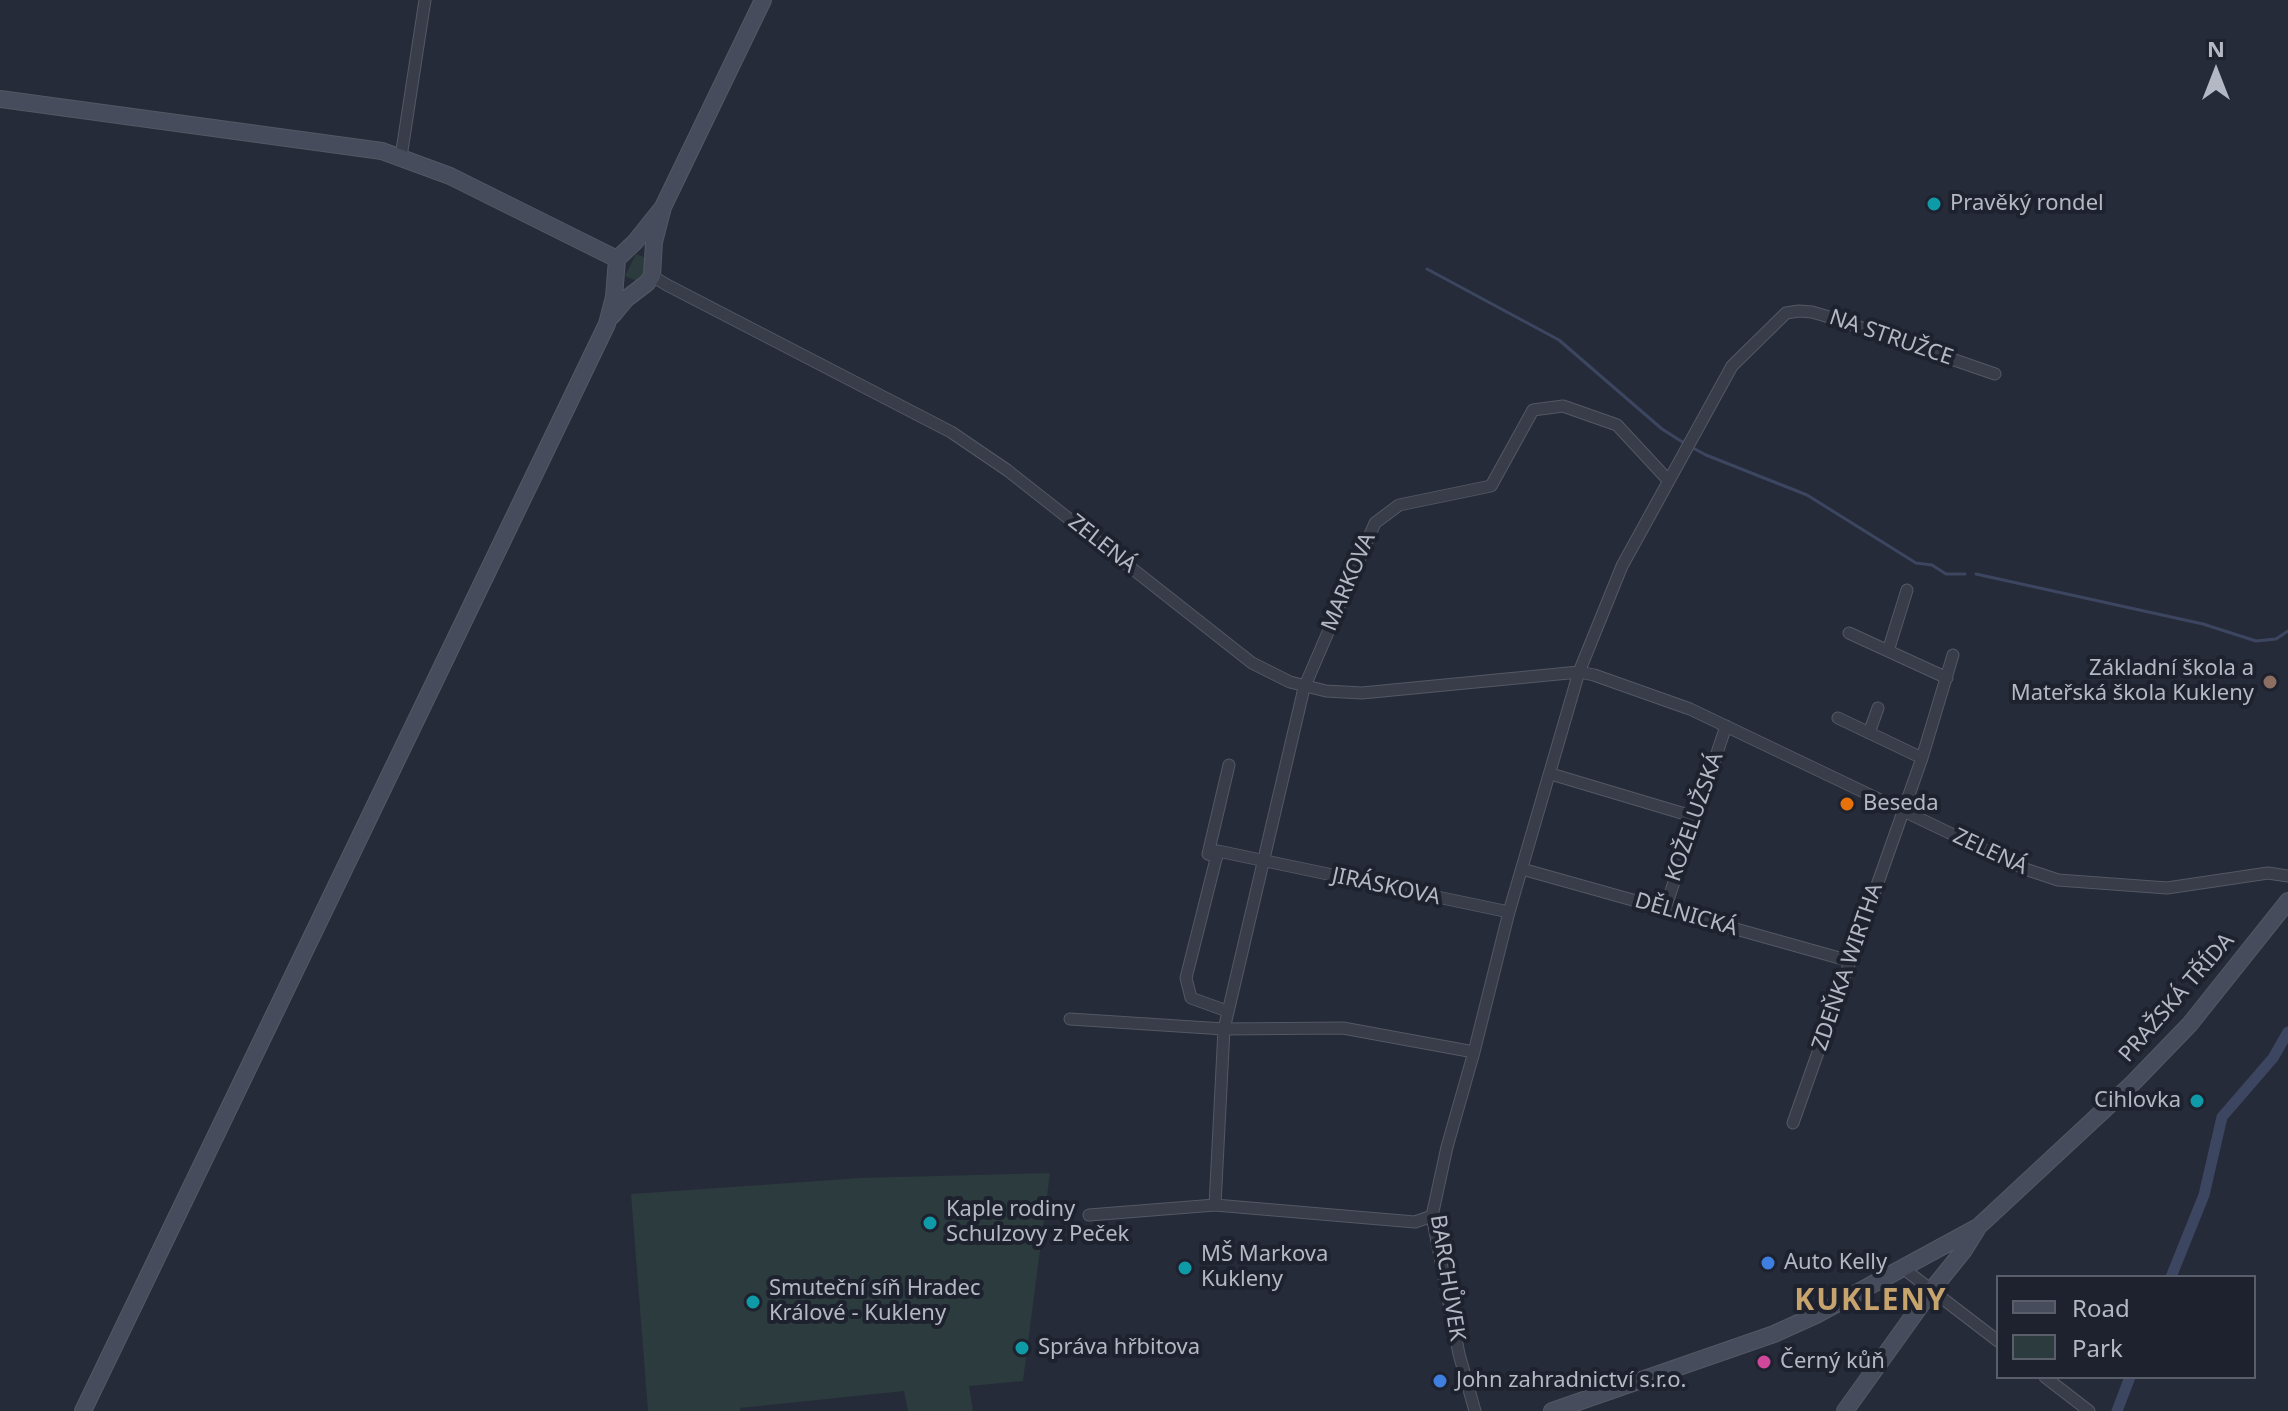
<!DOCTYPE html>
<html>
<head>
<meta charset="utf-8">
<style>
  body { margin:0 }
  #map { position:relative; width:2288px; height:1411px; overflow:hidden; background:#252b39; font-family:"Noto Sans",sans-serif }
  canvas { display:block }
  .legend { position:absolute; left:1996px; top:1275px; width:260px; height:104px; box-sizing:border-box; background:#1e222e; border:2px solid #5a5e6a; margin:0; padding:10px 14px; list-style:none; font-size:24px; color:#b4b8c5 }
  .legend li { display:flex; align-items:center; gap:16px; height:40px }
  .legend b { width:40px; border:2px solid #5a5e6a }
  .north { position:absolute; left:2176px; top:32px; width:80px; height:80px; -webkit-text-stroke:6px #1e222e; paint-order:stroke; rotate:0deg; font-size:22px; font-weight:700; line-height:32px; text-align:center; color:#b4b8c5 }
  .north::after { content:''; display:block; margin:auto; width:28px; height:36px; background:#b4b8c5; clip-path:polygon(50% 0,100% 100%,50% 72%,0 100%) }
</style>
</head>
<body>
<div id="map">
<canvas width="2288" height="1411"></canvas>
<ul class="legend">
<li><b style="height:10px;background:#474c5c"></b>Road</li>
<li><b style="height:22px;background:#2b3b3e"></b>Park</li>
</ul>
<div class="north">N</div>
</div>
<script>
const ctx = document.querySelector('canvas').getContext('2d');
ctx.lineJoin = 'round';
function fillPath(path, color) { ctx.fillStyle = color; ctx.fill(path, 'evenodd'); }
const toPath = rows => new Path2D(rows.map(r => 'M' + r).join(''));
function trace(path, color, width, dash) { ctx.strokeStyle = color; ctx.lineWidth = width; ctx.lineCap = dash ? 'butt' : 'round'; ctx.setLineDash(dash || []); ctx.stroke(path); }
function drawText(font, color, halo, rows, align = 'center') {
  ctx.font = font + ' "Noto Sans",sans-serif'; ctx.lineWidth = 8; ctx.setLineDash([]); ctx.textBaseline = 'middle'; ctx.strokeStyle = halo; ctx.fillStyle = color; for (const [text, x, y, turn = 0] of rows) {
    ctx.save(); ctx.translate(x, y); ctx.rotate((+turn || 0) * Math.PI / 180); ctx.textAlign = isNaN(turn) ? turn : align; if (halo) ctx.strokeText(text, 0, 0); ctx.fillText(text, 0, 0); ctx.restore();
  }
}
fillPath(toPath([
  [636,254,644,257,648,269,641,279,637,281,625,276],
  [1050,1173,1023,1381,969,1386,973,1411,908,1411,904,1391,740,1408,740,1411,648,1411,631,1194,861,1178]
]), '#2b3b3e');
trace(toPath([
  [1427,269,1559,340,1662,429,1684,443],
  [1691,447,1706,455,1807,495,1916,563,1932,565,1946,574,1965,574],
  [1976,574,2203,624,2256,641,2276,639,2288,631]
]), '#3d4660', 3);
trace(toPath([
  [2171,1277,2204,1195,2222,1117,2273,1058,2288,1032],
  [2117,1411,2130,1377]
]), '#3d4660', 11);
const street = toPath([
  [401,157,425,0],
  [652,276,667,285,951,432,1007,470,1252,663,1290,682,1326,691,1362,693,1579,672,1594,675,1690,709,2025,869,2058,880,2167,888,2268,873,2288,876],
  [1849,633,1947,678],
  [1888,651,1907,590],
  [1838,718,1922,758],
  [1869,733,1878,708],
  [1551,774,1695,817],
  [1217,857,1208,854,1229,765],
  [1522,869,1850,961],
  [1665,909,1726,726],
  [1227,1011,1191,998,1186,978,1218,851,1509,912],
  [1070,1019,1224,1029,1343,1028,1474,1052,1509,912,1579,672,1622,566,1732,366,1786,313,1799,311,1812,312,1836,319,1995,374],
  [1474,1052,1447,1147,1432,1216,1459,1354,1475,1411],
  [1793,1123,1922,758,1953,655],
  [1089,1215,1215,1205],
  [1432,1216,1415,1222,1215,1205,1224,1029,1304,688,1375,523,1399,505,1491,486,1533,410,1563,406,1617,425,1668,480],
  [1904,1269,1998,1341],
  [2045,1377,2089,1411]
]);
const secondary = toPath([
  [0,99,382,151,450,176,617,259],
  [612,316,626,299,647,283,652,276,654,242,663,207,763,0],
  [83,1411,607,324,614,297,617,259,635,242,663,207],
  [1552,1411,1774,1334,1816,1315,1978,1227,2133,1083,2190,1024,2288,901],
  [1845,1411,1931,1291,1964,1250,1977,1229]
]);
trace(street, '#545864', 13);
trace(secondary, '#545864', 18);
trace(street, '#393d49', 11);
trace(secondary, '#474c5c', 16);
for (const [x, y, r, color] of [
  [1934,204,8,"#0f9aa8"],
  [2270,682,8,"#8d6e63"],
  [1847,804,8,"#e8710a"],
  [2197,1101,8,"#0f9aa8"],
  [930,1223,8,"#0f9aa8"],
  [1768,1263,8,"#3f7fe0"],
  [1185,1268,8,"#0f9aa8"],
  [753,1302,8,"#0f9aa8"],
  [1022,1348,8,"#0f9aa8"],
  [1764,1362,8,"#d1479c"],
  [1440,1381,8,"#3f7fe0"]
]) { const dot = new Path2D(); dot.arc(x, y, r, 0, 2 * Math.PI); ctx.fillStyle = color; ctx.fill(dot); trace(dot, '#1e222e', 3); }
drawText('22px', '#b4b8c5', '#1e222e', [
  ["Pravěký rondel",1950,204],
  ["Základní škola a",2254,669,"right"],
  ["Mateřská škola Kukleny",2254,694,"right"],
  ["Beseda",1863,804],
  ["Cihlovka",2181,1101,"right"],
  ["Kaple rodiny",946,1210],
  ["Schulzovy z Peček",946,1235],
  ["MŠ Markova",1201,1255],
  ["Kukleny",1201,1280],
  ["Auto Kelly",1784,1263],
  ["Smuteční síň Hradec",769,1289],
  ["Králové - Kukleny",769,1314],
  ["Správa hřbitova",1038,1348],
  ["Černý kůň",1780,1362],
  ["John zahradnictví s.r.o.",1456,1381]
], 'left');
drawText('22px', '#b4b8c5', '#1e222e', [
  ["NA STRUŽCE",1891,338,19],
  ["ZELENÁ",1102,544,38],
  ["MARKOVA",1349,582,-67],
  ["KOŽELUŽSKÁ",1695,817,-71],
  ["ZELENÁ",1990,852,25],
  ["JIRÁSKOVA",1386,887,12],
  ["DĚLNICKÁ",1686,915,16],
  ["ZDEŇKA WIRTHA",1848,967,-71],
  ["PRAŽSKÁ TŘÍDA",2177,998,-49],
  ["BARCHŮVEK",1447,1278,81]
]);
ctx.letterSpacing = '2px';
drawText('bold 30px', '#c7a36d', '#1e222e', [
  ["KUKLENY",1871,1301]
]);
ctx.letterSpacing = '0px';
</script>
</body>
</html>
